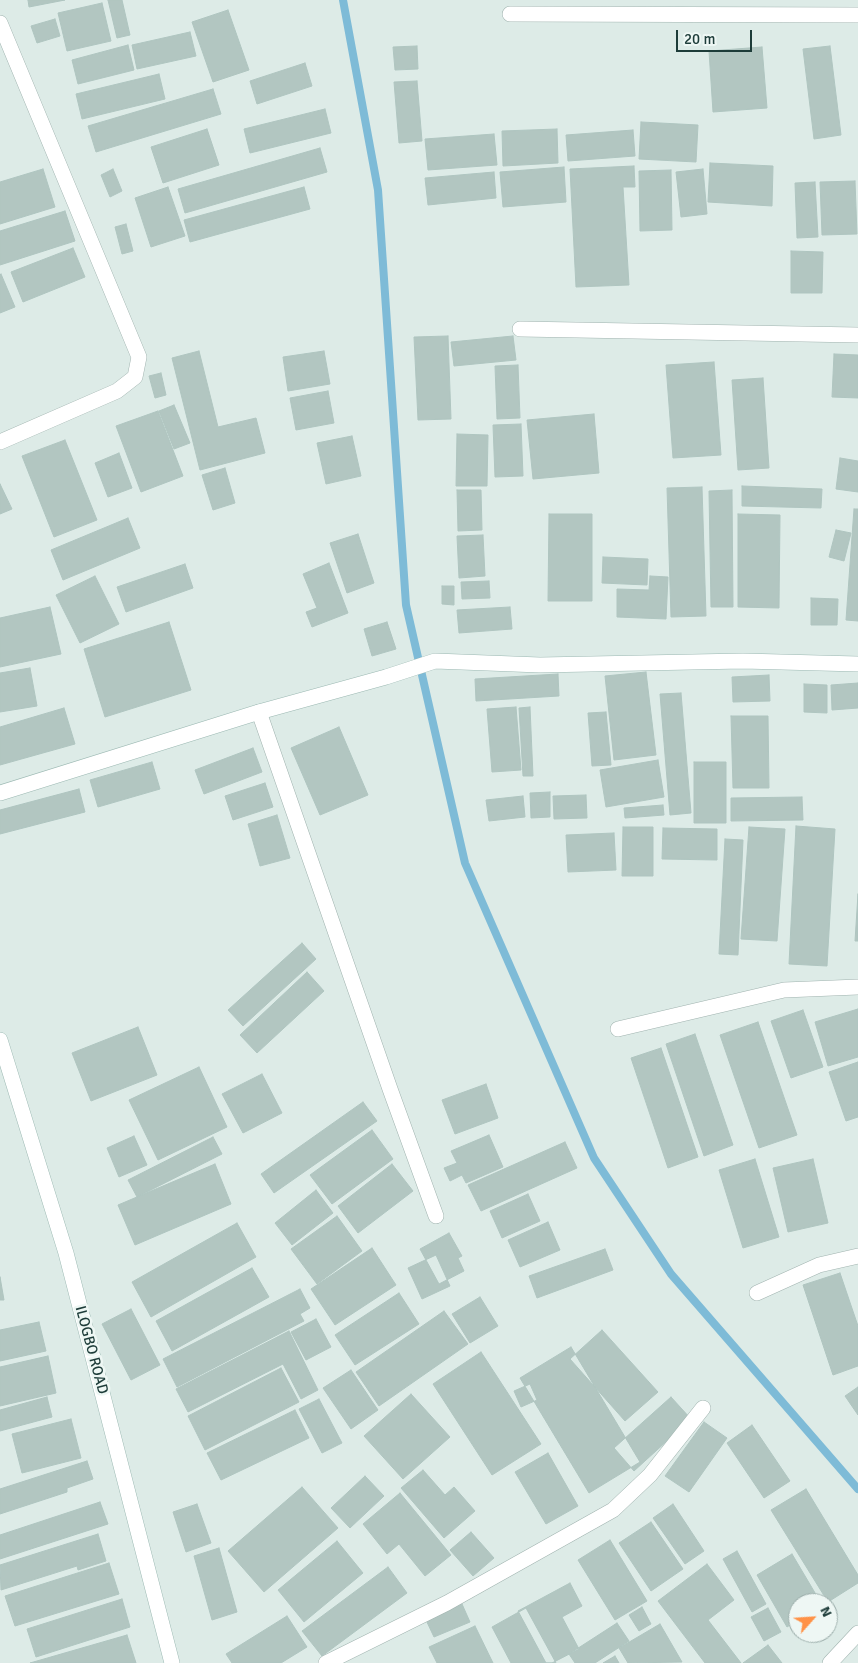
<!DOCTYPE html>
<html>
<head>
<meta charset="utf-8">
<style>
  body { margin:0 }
  #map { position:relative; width:858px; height:1663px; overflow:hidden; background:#ddebe7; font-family:Signika,sans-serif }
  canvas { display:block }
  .north { position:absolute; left:788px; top:1593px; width:50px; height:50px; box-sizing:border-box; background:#eef7f4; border:1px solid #9aaca9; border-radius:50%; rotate:64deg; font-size:14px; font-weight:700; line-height:20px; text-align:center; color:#1d3c39 }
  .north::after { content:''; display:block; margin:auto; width:18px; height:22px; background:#ff9247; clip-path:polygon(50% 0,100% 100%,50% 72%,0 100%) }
  .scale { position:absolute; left:676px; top:30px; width:76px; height:22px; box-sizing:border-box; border:2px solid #1d3c39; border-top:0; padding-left:6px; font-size:15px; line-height:18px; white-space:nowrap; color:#1d3c39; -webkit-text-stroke:4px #eef7f4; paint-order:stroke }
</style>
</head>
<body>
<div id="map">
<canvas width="858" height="1663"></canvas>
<div class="north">N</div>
<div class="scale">20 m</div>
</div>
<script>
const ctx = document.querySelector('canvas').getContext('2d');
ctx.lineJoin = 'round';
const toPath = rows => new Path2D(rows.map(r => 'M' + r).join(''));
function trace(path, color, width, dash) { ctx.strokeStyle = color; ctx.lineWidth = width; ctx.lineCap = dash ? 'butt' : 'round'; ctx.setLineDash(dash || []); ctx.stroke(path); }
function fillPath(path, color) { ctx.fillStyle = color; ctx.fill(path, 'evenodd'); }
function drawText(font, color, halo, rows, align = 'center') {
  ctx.font = font + ' Signika,sans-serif'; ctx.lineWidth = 5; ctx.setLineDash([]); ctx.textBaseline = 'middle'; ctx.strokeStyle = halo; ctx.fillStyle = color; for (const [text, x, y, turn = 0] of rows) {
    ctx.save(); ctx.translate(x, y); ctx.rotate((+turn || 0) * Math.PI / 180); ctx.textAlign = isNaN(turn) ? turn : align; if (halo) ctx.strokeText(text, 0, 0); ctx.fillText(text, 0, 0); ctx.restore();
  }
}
trace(toPath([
  [343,0,378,190,406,605,465,863,594,1158,671,1274,858,1489]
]), '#7ebbd7', 8);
const building = toPath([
  [28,0,65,0,29,7,28,0],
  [108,0,122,0,130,35,117,38,108,0],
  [102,3,111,41,67,51,58,13,102,3],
  [228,10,249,70,213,82,192,22,228,10],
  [55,19,60,36,37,43,31,26,55,19],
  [190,32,196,56,137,69,132,45,190,32],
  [128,45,134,70,78,84,72,60,128,45],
  [417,46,418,69,395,70,393,47,417,46],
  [830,46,841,135,814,139,803,49,830,46],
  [762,47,767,108,713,112,709,51,762,47],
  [305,63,312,86,257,104,250,81,305,63],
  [159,74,165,99,82,119,76,94,159,74],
  [417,81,422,141,399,143,394,82,417,81],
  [213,89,221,114,96,152,88,126,213,89],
  [325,109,331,133,250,153,244,129,325,109],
  [641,122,698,125,696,162,639,159,641,122],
  [207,129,219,165,163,183,151,147,207,129],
  [557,129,558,163,503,166,502,131,557,129],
  [633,130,635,156,568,161,566,135,633,130],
  [494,134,497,165,428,170,425,139,494,134],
  [320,148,327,172,185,213,178,189,320,148],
  [710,163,773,166,772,206,708,202,710,163],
  [634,166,635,187,623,187,629,285,576,287,570,169,634,166],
  [564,167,566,202,503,207,500,172,564,167],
  [43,169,55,207,0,224,0,182,43,169],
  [113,169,122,191,110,197,101,175,113,169],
  [703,169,707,214,681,217,676,172,703,169],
  [671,170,672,230,640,231,639,171,671,170],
  [494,172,496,198,428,205,425,178,494,172],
  [855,181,857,234,822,235,820,182,855,181],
  [815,182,818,237,797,238,795,183,815,182],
  [168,187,185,236,151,247,135,198,168,187],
  [304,187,310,209,190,242,184,220,304,187],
  [65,211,75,241,0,265,0,231,65,211],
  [126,224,133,251,122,254,115,227,126,224],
  [73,248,85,277,23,302,11,272,73,248],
  [791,251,823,252,822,293,791,293,791,251],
  [1,274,15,307,0,313,0,275,1,274],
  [448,336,451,419,418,420,414,337,448,336],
  [513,336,516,360,454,366,451,342,513,336],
  [199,351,218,427,256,418,265,453,200,470,172,358,199,351],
  [324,351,330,384,288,391,283,357,324,351],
  [834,354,858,355,858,398,832,397,834,354],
  [714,362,721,455,673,458,666,365,714,362],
  [518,365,520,418,497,419,495,366,518,365],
  [161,373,166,395,155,398,149,376,161,373],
  [763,378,769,468,738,470,732,380,763,378],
  [328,391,334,423,296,430,290,398,328,391],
  [174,405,190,443,174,449,159,411,174,405],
  [158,411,183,476,141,492,116,426,158,411],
  [594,414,599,473,533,479,527,420,594,414],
  [521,424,523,476,495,477,493,425,521,424],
  [457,434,488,435,487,486,456,486,457,434],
  [352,436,361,476,326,484,317,443,352,436],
  [65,440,97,520,54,537,22,456,65,440],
  [119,453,132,488,108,497,95,463,119,453],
  [840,458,858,461,858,492,836,489,840,458],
  [225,468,235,503,213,510,202,475,225,468],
  [0,484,12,509,0,514,0,484],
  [742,486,822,489,821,508,742,506,742,486],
  [702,487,706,616,671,617,667,488,702,487],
  [457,490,481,490,482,530,458,531,457,490],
  [732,490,733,607,711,607,709,491,732,490],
  [854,509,858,509,858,621,846,620,854,509],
  [549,514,592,514,592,601,548,601,549,514],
  [738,514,780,515,779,608,738,607,738,514],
  [128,518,140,548,63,580,51,550,128,518],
  [836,530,851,533,844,561,829,557,836,530],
  [358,534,374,583,347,593,330,543,358,534],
  [483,535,485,576,459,578,457,536,483,535],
  [603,557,648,559,647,585,602,583,603,557],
  [329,563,348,613,312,627,306,612,317,608,303,574,329,563],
  [185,564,193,588,126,612,117,587,185,564],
  [95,576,119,624,80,643,56,595,95,576],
  [650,576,668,577,666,619,617,617,617,589,649,590,650,576],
  [489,581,490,598,462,599,461,582,489,581],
  [442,586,454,586,454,605,442,604,442,586],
  [811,598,838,599,837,625,811,625,811,598],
  [50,607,61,654,0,667,0,618,50,607],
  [510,607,512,629,459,633,457,610,510,607],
  [169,622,191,690,105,717,84,649,169,622],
  [387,622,396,649,372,656,364,629,387,622],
  [30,668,37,706,0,712,0,673,30,668],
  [646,672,656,755,614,760,605,676,646,672],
  [558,674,559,696,476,701,475,679,558,674],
  [769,675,770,701,733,702,732,677,769,675],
  [858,683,858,708,832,710,831,685,858,683],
  [804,684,827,685,827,713,804,712,804,684],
  [681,693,691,813,670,815,660,694,681,693],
  [516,707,521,770,492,772,487,709,516,707],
  [530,707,533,776,523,776,519,708,530,707],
  [64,708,75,744,0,765,0,727,64,708],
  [606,712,611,765,592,766,588,713,606,712],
  [731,716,768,716,769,788,733,788,731,716],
  [339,727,368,795,320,815,291,748,339,727],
  [253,748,262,772,204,794,195,770,253,748],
  [658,760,664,797,606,807,600,770,658,760],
  [152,762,160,789,98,807,90,780,152,762],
  [694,762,726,762,726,823,694,823,694,762],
  [265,783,273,807,233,820,225,796,265,783],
  [79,789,85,812,0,834,0,810,79,789],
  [550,792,550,817,531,818,530,793,550,792],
  [586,795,587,818,554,819,553,796,586,795],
  [523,796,525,817,489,821,486,800,523,796],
  [802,797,803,820,731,821,731,798,802,797],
  [663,805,664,815,625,818,624,808,663,805],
  [277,815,290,858,260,866,248,824,277,815],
  [796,826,835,829,827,966,789,964,796,826],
  [623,827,653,827,653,876,622,876,623,827],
  [749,827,785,829,777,941,741,939,749,827],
  [663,828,717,829,717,860,662,859,663,828],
  [614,833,616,870,568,872,566,835,614,833],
  [725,839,743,840,738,955,719,954,725,839],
  [858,894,858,941,855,941,858,894],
  [302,943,316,959,243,1026,228,1010,302,943],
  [307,972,324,991,257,1053,240,1035,307,972],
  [858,1009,858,1057,828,1066,815,1022,858,1009],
  [803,1010,823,1067,791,1078,771,1021,803,1010],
  [758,1022,797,1135,759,1148,720,1035,758,1022],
  [138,1027,157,1075,91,1101,72,1053,138,1027],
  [695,1034,733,1145,704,1156,666,1044,695,1034],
  [661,1048,698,1157,668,1168,631,1058,661,1048],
  [858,1062,858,1117,846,1121,829,1072,858,1062],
  [199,1067,227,1127,158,1160,129,1100,199,1067],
  [262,1074,282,1113,243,1133,222,1094,262,1074],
  [486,1084,498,1118,455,1134,442,1100,486,1084],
  [363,1102,377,1121,274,1193,261,1174,363,1102],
  [372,1130,393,1159,332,1204,310,1175,372,1130],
  [489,1135,503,1167,466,1183,462,1175,450,1181,444,1168,457,1163,451,1151,489,1135],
  [134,1136,147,1165,119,1177,107,1148,134,1136],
  [213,1137,222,1154,137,1197,128,1180,213,1137],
  [565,1142,577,1168,481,1211,468,1185,565,1142],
  [755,1159,779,1237,743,1248,719,1170,755,1159],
  [813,1159,828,1223,788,1232,773,1168,813,1159],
  [215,1164,231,1204,135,1245,118,1205,215,1164],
  [392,1164,413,1191,358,1233,338,1206,392,1164],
  [316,1190,333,1213,292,1245,275,1223,316,1190],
  [528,1194,540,1221,502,1238,490,1211,528,1194],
  [337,1216,362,1251,317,1284,291,1249,337,1216],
  [548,1222,560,1250,520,1267,508,1240,548,1222],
  [237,1223,256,1257,151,1317,132,1282,237,1223],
  [449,1233,462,1256,458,1258,464,1271,439,1284,420,1249,449,1233],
  [372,1248,396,1285,335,1325,311,1289,372,1248],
  [605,1249,613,1270,537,1298,529,1276,605,1249],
  [436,1255,450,1286,422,1299,408,1268,436,1255],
  [252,1268,269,1297,172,1351,156,1321,252,1268],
  [840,1273,858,1326,858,1366,833,1375,803,1285,840,1273],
  [0,1277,4,1300,0,1300,0,1277],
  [300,1289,310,1308,300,1314,304,1321,177,1387,163,1359,300,1289],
  [399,1293,419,1324,355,1365,335,1335,399,1293],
  [480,1297,498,1326,470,1343,452,1314,480,1297],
  [131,1309,160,1365,131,1380,102,1324,131,1309],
  [444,1311,468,1344,379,1406,356,1372,444,1311],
  [316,1319,331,1347,306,1360,291,1332,316,1319],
  [39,1322,46,1351,0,1361,0,1330,39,1322],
  [602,1330,658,1392,625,1421,570,1359,602,1330],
  [289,1331,318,1390,301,1399,283,1364,188,1412,176,1389,289,1331],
  [571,1347,640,1462,589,1493,520,1378,571,1347],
  [481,1352,541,1444,492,1475,433,1384,481,1352],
  [48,1356,56,1393,0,1406,0,1367,48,1356],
  [281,1368,299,1402,205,1450,188,1416,281,1368],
  [351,1370,378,1410,351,1429,323,1388,351,1370],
  [530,1384,537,1400,521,1407,514,1391,530,1384],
  [858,1387,858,1415,845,1396,858,1387],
  [411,1394,450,1437,403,1479,364,1436,411,1394],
  [47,1397,52,1417,0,1431,0,1410,47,1397],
  [671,1397,691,1419,634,1471,614,1448,671,1397],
  [319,1399,342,1443,322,1453,299,1409,319,1399],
  [295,1410,309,1438,221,1480,207,1453,295,1410],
  [71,1419,81,1458,22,1473,12,1434,71,1419],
  [704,1422,727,1438,689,1492,665,1476,704,1422],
  [752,1425,790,1481,764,1498,727,1443,752,1425],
  [548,1453,578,1506,546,1524,515,1472,548,1453],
  [87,1461,93,1479,67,1488,67,1492,0,1514,0,1489,87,1461],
  [423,1470,445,1495,454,1487,475,1511,444,1538,401,1488,423,1470],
  [365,1476,384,1496,350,1528,331,1508,365,1476],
  [302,1487,338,1528,264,1592,228,1551,302,1487],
  [806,1489,858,1575,858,1583,828,1602,771,1510,806,1489],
  [400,1493,451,1555,425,1576,399,1544,387,1554,363,1524,400,1493],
  [100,1502,108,1524,0,1559,0,1535,100,1502],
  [197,1504,211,1543,186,1552,173,1512,197,1504],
  [673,1504,704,1551,685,1564,653,1518,673,1504],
  [651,1522,683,1569,651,1591,619,1543,651,1522],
  [471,1532,494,1558,473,1576,450,1550,471,1532],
  [98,1534,106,1561,78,1570,77,1566,1,1590,0,1565,98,1534],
  [610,1540,647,1601,615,1620,578,1560,610,1540],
  [337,1541,363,1573,304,1622,278,1590,337,1541],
  [219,1548,237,1612,212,1620,194,1556,219,1548],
  [737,1551,766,1604,752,1612,723,1559,737,1551],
  [792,1554,821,1603,798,1603,798,1620,787,1627,757,1575,792,1554],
  [109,1563,119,1594,15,1626,5,1596,109,1563],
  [707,1564,734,1600,708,1620,741,1663,705,1663,658,1601,707,1564],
  [388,1567,407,1593,322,1656,302,1631,388,1567],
  [570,1583,582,1606,562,1617,579,1649,552,1663,546,1663,518,1611,570,1583],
  [122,1599,130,1627,36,1657,27,1629,122,1599],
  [462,1604,470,1622,434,1637,426,1620,462,1604],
  [642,1607,651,1624,639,1631,629,1615,642,1607],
  [526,1608,556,1663,511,1663,492,1627,526,1608],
  [768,1608,781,1632,764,1641,751,1617,768,1608],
  [287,1616,307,1647,281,1663,232,1663,226,1654,287,1616],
  [617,1623,629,1641,595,1663,575,1663,569,1654,617,1623],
  [660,1624,682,1662,628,1663,619,1648,660,1624],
  [475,1626,493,1663,437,1663,429,1647,475,1626],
  [127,1635,136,1663,30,1663,127,1635],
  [768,1645,782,1663,743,1663,768,1645],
  [615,1656,619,1663,603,1663,615,1656]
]);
fillPath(building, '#b2c6c1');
trace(building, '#afc5c0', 1);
const street = toPath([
  [510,14,858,15],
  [0,23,139,357,135,377,117,391,0,442],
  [520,329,858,335],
  [259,712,390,1089,436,1216],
  [618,1029,784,990,858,987],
  [757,1293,819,1265,858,1256],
  [326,1663,447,1603,613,1510,650,1475,703,1408],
  [830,1663,858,1633]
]);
const secondary = toPath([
  [0,793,259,712,386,677,435,661,540,665,743,661,858,664],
  [0,1040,66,1253,172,1663]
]);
trace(street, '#a0b3af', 16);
trace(secondary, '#9bb8b2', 16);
trace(street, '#fff', 15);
trace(secondary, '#fff', 15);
drawText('15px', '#1d3c39', '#eef7f4', [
  ["ILOGBO ROAD",91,1350,75]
]);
</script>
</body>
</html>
